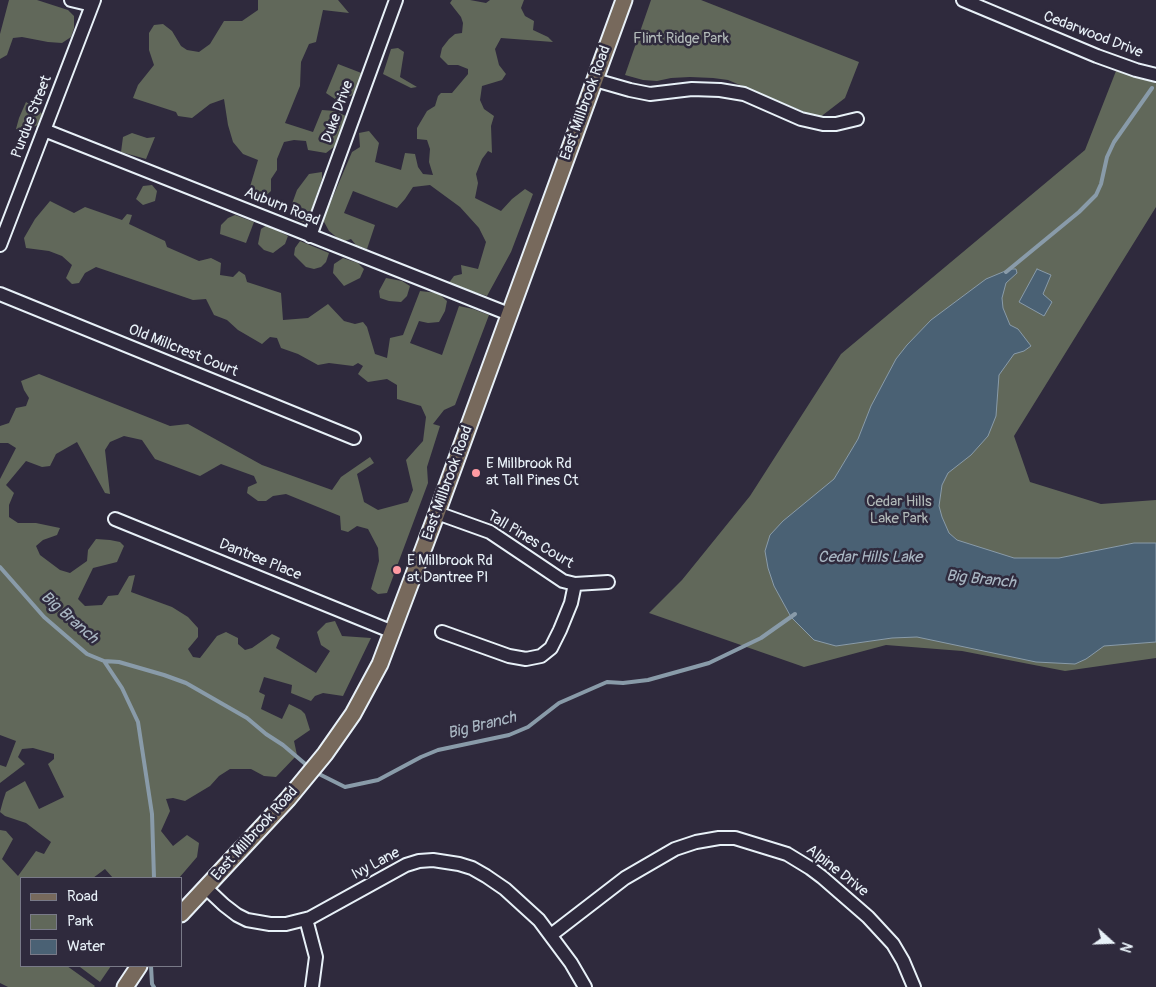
<!DOCTYPE html>
<html>
<head>
<meta charset="utf-8">
<style>
  body { margin:0 }
  #map { position:relative; width:1156px; height:987px; overflow:hidden; background:#2f2a3d; font-family:Pangolin,sans-serif }
  canvas { display:block }
  .legend { position:absolute; left:20px; top:877px; width:162px; height:90px; box-sizing:border-box; background:#2f2a3d; border:1px solid #797a88; margin:0; padding:6px 9px; list-style:none; font-size:15px; color:#e8f1f8 }
  .legend li { display:flex; align-items:center; gap:10px; height:25px }
  .legend b { width:25px; border:1px solid #797a88 }
  .north { position:absolute; left:1086px; top:917px; width:50px; height:50px; -webkit-text-stroke:4px #2f2a3d; paint-order:stroke; rotate:110deg; font-size:14px; font-weight:700; line-height:20px; text-align:center; color:#e8f1f8 }
  .north::after { content:''; display:block; margin:auto; width:18px; height:22px; background:#e8f1f8; clip-path:polygon(50% 0,100% 100%,50% 72%,0 100%) }
</style>
</head>
<body>
<div id="map">
<canvas width="1156" height="987"></canvas>
<ul class="legend">
<li><b style="height:6px;background:#77695c"></b>Road</li>
<li><b style="height:14px;background:#61685a"></b>Park</li>
<li><b style="height:14px;background:#4a6174"></b>Water</li>
</ul>
<div class="north">N</div>
</div>
<script>
const ctx = document.querySelector('canvas').getContext('2d');
ctx.lineJoin = 'round';
function fillPath(path, color) { ctx.fillStyle = color; ctx.fill(path, 'evenodd'); }
const toPath = rows => new Path2D(rows.map(r => 'M' + r).join(''));
function trace(path, color, width, dash) { ctx.strokeStyle = color; ctx.lineWidth = width; ctx.lineCap = dash ? 'butt' : 'round'; ctx.setLineDash(dash || []); ctx.stroke(path); }
function drawText(font, color, halo, rows, align = 'center') {
  ctx.font = font + ' Pangolin,sans-serif'; ctx.lineWidth = 5; ctx.setLineDash([]); ctx.textBaseline = 'middle'; ctx.strokeStyle = halo; ctx.fillStyle = color; for (const [text, x, y, turn = 0] of rows) {
    ctx.save(); ctx.translate(x, y); ctx.rotate((+turn || 0) * Math.PI / 180); ctx.textAlign = isNaN(turn) ? turn : align; if (halo) ctx.strokeText(text, 0, 0); ctx.fillText(text, 0, 0); ctx.restore();
  }
}
fillPath(toPath([
  [9,0,37,0,68,10,74,16,74,28,71,37,62,43,48,42,22,37,13,38,7,55,0,59,0,34],
  [258,0,338,0,349,13,323,10,316,42,309,44,301,62,300,86,285,123,313,132,322,110,335,111,348,117,339,143,326,153,308,150,306,141,294,140,284,142,277,159,277,170,271,179,271,191,262,199,254,197,249,190,258,160,243,154,233,142,228,125,224,99,210,104,192,118,178,116,176,112,133,98,138,85,154,65,149,50,149,33,154,25,163,24,172,31,181,46,187,50,199,52,210,44,224,21,242,21,258,10],
  [452,0,470,0,486,3,490,0,524,0,521,8,525,16,534,21,533,30,548,37,553,42,501,38,495,49,499,65,506,74,502,80,482,86,480,100,484,109,494,116,491,126,492,153,488,151,482,159,476,174,478,183,475,198,501,211,512,199,525,189,533,194,511,252,487,296,448,284,454,276,462,274,461,265,478,269,486,242,479,228,460,207,430,185,413,187,405,199,397,208,353,191,344,213,375,225,367,249,356,245,351,239,345,241,340,240,329,231,323,220,352,152,360,147,359,133,369,131,379,143,375,162,401,170,405,153,415,154,418,167,423,174,433,175,429,162,430,149,427,140,417,139,417,128,427,111,435,106,438,96,441,93,452,93,468,74,468,69,458,65,448,65,440,57,442,48,449,39,455,34,462,33,463,23,461,17,450,3],
  [651,0,701,0,859,62,845,98,819,118,728,80,713,78,690,77,671,78,657,81,643,80,625,75],
  [398,48,404,52,400,77,417,87,411,88,383,74,391,49],
  [338,64,364,74,356,91,351,96,335,99,326,93],
  [1116,71,1156,83,1156,207,1014,436,1030,482,1101,504,1156,500,1156,658,1065,671,962,651,886,645,804,667,649,613,682,580,750,496,841,354,1085,150],
  [26,102,39,110,42,114,38,125,24,131,16,129,19,118],
  [132,133,147,138,155,137,146,159,121,152,123,137],
  [322,172,322,179,307,223,297,220,289,212,297,190,309,174],
  [152,185,157,191,155,201,143,205,136,199,143,186],
  [50,201,74,213,85,207,122,220,127,214,132,215,129,224,165,241,167,247,199,261,211,258,221,263,220,275,233,277,239,271,245,275,247,282,281,293,283,320,308,318,328,304,344,321,355,324,363,322,367,327,375,354,387,358,390,338,403,335,420,291,438,293,447,301,445,311,439,322,428,323,419,321,410,343,442,355,459,306,473,309,489,315,455,405,444,410,433,424,440,426,427,467,428,483,387,593,378,594,371,589,379,561,378,548,368,529,357,526,348,532,341,530,340,516,286,494,273,496,266,501,258,501,247,493,248,487,257,483,254,476,221,464,200,476,155,459,142,440,124,436,110,442,105,450,110,494,105,493,77,442,56,454,50,466,42,467,26,461,6,485,14,493,9,505,9,517,18,523,36,523,60,528,57,535,43,540,36,546,40,555,60,570,70,573,87,561,88,550,96,539,110,540,120,542,124,546,117,562,93,568,78,599,85,606,102,605,108,596,118,595,129,576,135,575,131,592,172,607,188,617,198,628,198,637,188,649,193,657,200,658,217,636,226,632,238,638,238,644,245,650,252,648,272,634,280,638,276,648,316,673,330,651,321,645,317,632,326,623,335,621,342,636,371,638,343,696,323,693,315,696,311,701,291,693,292,685,264,677,259,692,265,695,261,709,282,719,289,704,301,710,305,714,310,730,294,741,297,755,276,777,264,776,251,769,230,769,219,776,210,786,185,801,173,798,166,799,170,811,161,831,173,846,187,835,199,843,197,857,179,878,113,878,105,869,93,878,21,878,21,966,67,966,95,986,94,987,8,987,0,983,0,830,6,831,13,839,2,859,18,876,36,851,44,854,51,842,26,823,5,816,0,812,3,801,6,792,25,781,39,809,64,797,48,764,54,759,54,754,33,748,22,749,18,757,25,764,0,783,0,765,6,767,16,741,0,735,0,479,16,448,8,443,0,443,0,426,9,423,16,408,26,406,29,398,24,390,21,381,39,374,170,426,188,424,262,465,332,490,341,477,370,457,374,463,357,474,364,502,378,510,408,502,413,490,406,460,423,441,426,417,421,406,397,399,397,385,387,379,368,382,358,374,363,366,358,363,353,366,329,363,318,365,298,354,281,348,277,338,270,337,262,344,238,330,227,320,214,315,206,299,193,300,96,267,85,273,79,283,72,284,66,278,72,265,62,256,49,251,26,248,24,238,35,219],
  [235,215,254,222,246,243,220,234,221,225,228,218],
  [267,225,288,236,285,244,273,253,264,250,258,244,261,229],
  [300,241,329,253,326,262,321,267,314,269,306,267,294,255,295,248],
  [343,258,358,263,364,269,360,278,344,286,333,273,334,264],
  [386,278,402,281,410,286,407,296,401,302,389,301,380,298,379,291],
  [81,966,111,966,100,982,80,967]
]), '#61685a');
const water = toPath([
  [1010,269,1016,269,1017,273,1006,283,1002,298,1003,308,1010,325,1018,329,1031,346,1024,351,1014,354,999,375,996,416,988,436,971,455,948,473,942,485,939,506,942,517,949,533,957,540,1014,558,1059,558,1134,543,1156,543,1156,642,1104,646,1086,659,1075,664,1036,662,917,637,892,638,836,646,814,640,791,617,774,586,768,568,765,551,770,535,783,521,834,479,858,439,871,406,896,359,907,345,931,320,986,279,1010,269],
  [1037,269,1051,275,1043,294,1052,302,1044,316,1019,302,1037,269]
]);
fillPath(water, '#4a6174');
trace(water, '#899ba9', 1);
trace(toPath([
  [1006,272,1079,212,1096,195,1101,184,1107,157,1114,142,1152,88],
  [0,567,44,617,87,654,104,661,119,662,164,675,186,683,247,718,266,734,283,745,310,768],
  [104,661,122,688,138,722,152,814,154,878],
  [315,772,345,787,378,780,421,757,438,750,509,735,528,727,559,703,607,682,623,683,648,680,709,663,761,638,795,614],
  [151,966,152,984,154,987]
]), '#899ba9', 4);
const minor = toPath([
  [71,0,92,5],
  [963,0,1097,56,1136,70,1156,75],
  [595,80,630,90,650,94,692,89,720,90,744,94,801,119,823,124,836,124,857,119],
  [44,130,509,314],
  [310,236,396,0],
  [0,245,94,0],
  [0,294,354,438],
  [437,513,490,532,563,581,575,584,608,582],
  [115,519,393,632],
  [442,632,509,656,526,659,541,656,551,648,560,630,571,603,575,584],
  [206,888,224,905,237,915,247,920,270,924,286,924,310,918,406,865,419,861,433,860,459,864,472,868,486,876,505,889,539,920,571,963,585,987],
  [306,919,316,957,312,987],
  [551,935,625,878,675,849,696,842,719,838,735,838,787,854,810,868,822,877,868,917,893,944,903,961,914,987]
]);
const major = toPath([
  [181,914,288,799,325,754,353,714,380,664,437,513,624,0],
  [125,987,139,966]
]);
trace(minor, '#e8f1f8', 16);
trace(major, '#e8f1f8', 19);
trace(minor, '#2f2a3d', 12);
trace(major, '#77695c', 15);
for (const [x, y, r, color] of [
  [476,473,5,"#ff9aa2"],
  [397,570,5,"#ff9aa2"]
]) { const dot = new Path2D(); dot.arc(x, y, r, 0, 2 * Math.PI); ctx.fillStyle = color; ctx.fill(dot); trace(dot, '#2f2a3d', 2); }
drawText('15px', '#e8f1f8', '#2f2a3d', [
  ["Cedarwood Drive",1093,35,21],
  ["East Millbrook Road",586,103,-70],
  ["Duke Drive",338,112,-70],
  ["Purdue Street",32,117,-69],
  ["Auburn Road",282,207,22],
  ["Old Millcrest Court",183,351,22],
  ["East Millbrook Road",448,483,-70],
  ["Tall Pines Court",530,540,31],
  ["Dantree Place",260,560,22],
  ["East Millbrook Road",255,834,-48],
  ["Ivy Lane",376,864,-28],
  ["Alpine Drive",837,871,38]
]);
drawText('15px', '#b2bab9', '#2f2a3d', [
  ["Flint Ridge Park",681,39],
  ["Cedar Hills",899,502],
  ["Lake Park",899,519]
]);
drawText('15px', '#e8f1f8', '#2f2a3d', [
  ["E Millbrook Rd",486,464],
  ["at Tall Pines Ct",486,481],
  ["E Millbrook Rd",407,561],
  ["at Dantree Pl",407,578]
], 'left');
drawText('italic 16px', '#a9b7c3', '#2f2a3d', [
  ["Cedar Hills Lake",870,558],
  ["Big Branch",981,580,6],
  ["Big Branch",69,618,41],
  ["Big Branch",482,726,-14]
]);
</script>
</body>
</html>
